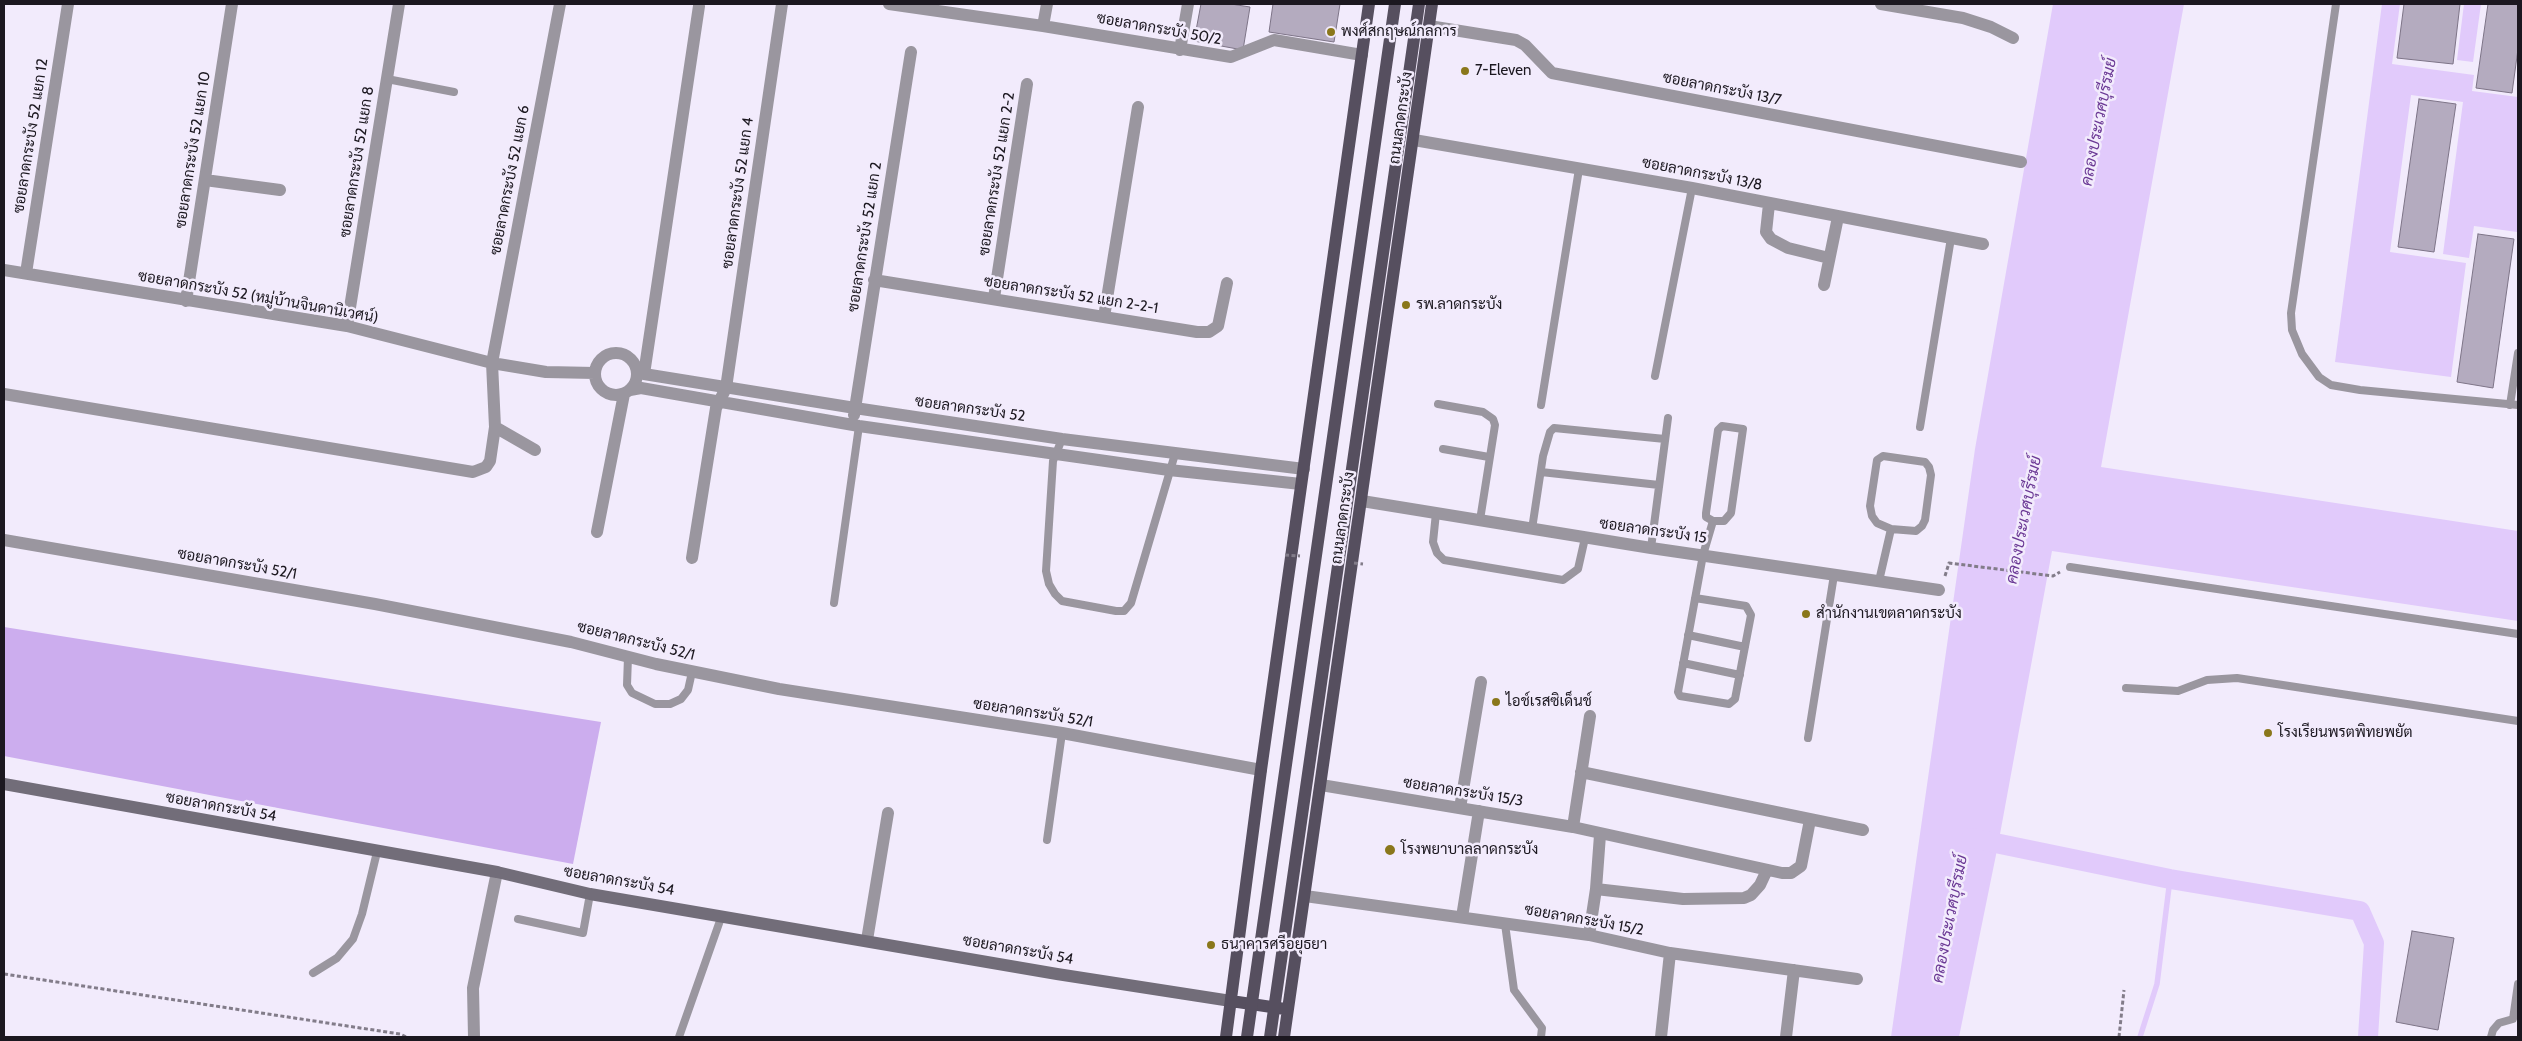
<!DOCTYPE html>
<html>
<head>
<meta charset="utf-8">
<style>
  body { margin:0 }
  #map { position:relative; width:2522px; height:1041px; overflow:hidden; background:#f2ebfc; font-family:Cabin,sans-serif }
  canvas { display:block }
  .frame { position:absolute; inset:0; border:5px solid #1c1820; pointer-events:none }
</style>
</head>
<body>
<div id="map">
<canvas width="2522" height="1041"></canvas>
<div class="frame"></div>
</div>
<script>
const ctx = document.querySelector('canvas').getContext('2d');
ctx.lineJoin = 'round';
function fillPath(path, color) { ctx.fillStyle = color; ctx.fill(path, 'evenodd'); }
const toPath = rows => new Path2D(rows.map(r => 'M' + r).join(''));
function trace(path, color, width, dash) { ctx.strokeStyle = color; ctx.lineWidth = width; ctx.lineCap = dash ? 'butt' : 'round'; ctx.setLineDash(dash || []); ctx.stroke(path); }
function drawText(font, color, halo, rows, align = 'center') {
  ctx.font = font + ' Cabin,Sarabun,sans-serif'; ctx.lineWidth = 5; ctx.setLineDash([]); ctx.textBaseline = 'middle'; ctx.strokeStyle = halo; ctx.fillStyle = color; for (const [text, x, y, turn = 0] of rows) {
    ctx.save(); ctx.translate(x, y); ctx.rotate((+turn || 0) * Math.PI / 180); ctx.textAlign = isNaN(turn) ? turn : align; if (halo) ctx.strokeText(text, 0, 0); ctx.fillText(text, 0, 0); ctx.restore();
  }
}
fillPath(toPath([
  [4,627,601,722,573,864,4,756]
]), '#ccadee');
fillPath(toPath([
  [2053,4,2184,4,2101,467,2518,531,2518,621,2052,551,1998,845,1959,1037,1891,1037,1975,449],
  [2382,4,2400,4,2392,64,2474,75,2472,91,2518,97,2517,232,2474,226,2469,258,2443,254,2463,102,2411,95,2390,252,2466,263,2451,377,2335,362],
  [2464,4,2481,4,2473,62,2457,60]
]), '#e1cafb');
trace(toPath([
  [2140,1037,2157,984,2170,879]
]), '#e1cafb', 5.5);
trace(toPath([
  [1971,838,2170,879,2360,911,2374,943,2368,1037]
]), '#e1cafb', 20);
const building = toPath([
  [1201,4,1231,4,1250,7,1243,50,1194,41,1201,4],
  [1273,4,1340,4,1334,42,1269,32,1273,4],
  [2404,4,2460,4,2453,64,2397,58,2404,4],
  [2488,4,2518,4,2518,49,2512,93,2476,88,2488,4],
  [2419,99,2456,104,2434,252,2398,247,2419,99],
  [2478,234,2514,239,2493,388,2457,382,2478,234],
  [2412,931,2454,938,2438,1030,2396,1022,2412,931]
]);
fillPath(building, '#b4abbf');
trace(building, '#7d7487', 1);
trace(toPath([
  [1945,576,1949,563,2053,576,2060,572],
  [4,974,400,1034,406,1037],
  [2119,1037,2124,990]
]), '#827c89', 3, [4, 2.5]);
trace(toPath([
  [2336,4,2291,313,2292,330,2302,354,2319,377,2331,385,2360,390,2518,405],
  [387,79,454,92],
  [1655,376,1692,188],
  [1438,404,1483,412,1493,419,1495,425,1480,520],
  [1541,405,1579,169],
  [2510,405,2518,353],
  [1920,427,1951,238],
  [1062,439,1053,461,1046,571,1049,584,1055,594,1062,601,1116,611,1124,611,1131,603,1175,454],
  [1443,449,1489,457],
  [1541,472,1659,485],
  [1436,513,1433,542,1437,553,1444,560,1563,580,1578,569,1585,538],
  [1532,529,1543,456,1550,432,1554,428,1665,439],
  [1651,548,1668,418],
  [2070,567,2518,634],
  [1879,581,1891,529,1916,531,1922,526,1925,520,1931,475,1929,467,1925,462,1883,456,1877,460,1870,506,1872,516,1877,523,1891,529],
  [1695,598,1746,606,1751,615,1735,699,1729,704,1680,696,1678,692,1703,555,1713,521,1706,517,1706,513,1718,430,1722,426,1743,429,1731,513,1724,521,1713,521],
  [834,603,859,426],
  [1688,635,1745,647],
  [628,657,627,685,632,693,655,704,670,704,681,699,688,690,692,672],
  [1683,663,1740,675],
  [2126,688,2178,691,2207,680,2237,678,2518,721],
  [1808,738,1834,575],
  [1047,840,1062,733],
  [518,919,583,933,590,894],
  [1505,924,1514,990,1542,1028,1541,1037],
  [313,973,337,958,353,939,362,914,377,852],
  [679,1037,722,915],
  [2491,1037,2493,1030,2499,1023,2513,1019,2518,984]
]), '#9a969f', 8);
trace(toPath([
  [889,4,1043,26,1231,57,1274,40,1362,55],
  [1881,4,1963,18,1991,27,2013,38],
  [1043,26,1047,4],
  [1429,26,1516,40,1525,45,1552,73,2021,162],
  [1180,50,1188,4],
  [1414,140,1692,188,1983,244],
  [205,180,280,190],
  [1769,204,1766,232,1771,239,1788,248,1829,258],
  [4,270,347,326,492,363,546,372,595,373],
  [26,273,68,4],
  [874,280,1197,332,1209,332,1218,326,1227,283],
  [1824,285,1838,217],
  [994,298,1027,84],
  [186,301,232,4],
  [1104,317,1138,107],
  [347,326,399,4],
  '595 374a21 21 0 1 1 42 0a21 21 0 1 1-42 0Z',
  [636,366,644,374,855,408,1062,439,1304,469],
  [644,374,699,6],
  [630,390,641,388,859,426,1169,470,1301,484],
  [4,394,473,472,486,467,490,461,495,427,492,363,560,4],
  [854,415,911,52],
  [495,427,535,450],
  [1362,501,1651,548,1939,590],
  [597,532,624,394],
  [4,540,375,604,571,642,656,664,779,689,1062,733,1261,770],
  [692,558,716,408,726,388,782,4],
  [1581,772,1863,830],
  [1321,785,1573,827,1782,873,1791,873,1801,866,1810,820],
  [1460,808,1481,682],
  [1573,827,1590,716],
  [1596,889,1683,899,1744,898,1751,895,1760,885,1767,870],
  [1305,896,1589,935,1670,953,1857,979],
  [1462,917,1479,811],
  [1589,935,1596,889,1600,835],
  [867,940,888,813],
  [474,1037,473,988,497,872],
  [1661,1037,1670,953],
  [1786,1037,1794,970]
]), '#9a969f', 12);
trace(toPath([
  [4,784,497,872,590,894,1057,974,1231,1001]
]), '#726d79', 12);
trace(toPath([
  [1231,1001,1285,1009],
  [1226,1037,1261,770,1369,4],
  [1284,1037,1432,4]
]), '#564f5f', 12);
trace(toPath([
  [1285,555,1300,556],
  [1354,563,1363,564]
]), '#827c89', 3, [4, 2.5]);
trace(toPath([
  [1247,1037,1395,4],
  [1270,1037,1419,4]
]), '#564f5f', 12);
for (const [x, y, r, color] of [
  [1331,32,5,"#8a771b"],
  [1465,71,5,"#8a771b"],
  [1406,305,5,"#8a771b"],
  [1806,614,5,"#8a771b"],
  [1496,702,5,"#8a771b"],
  [2268,733,5,"#8a771b"],
  [1390,850,6,"#8a771b"],
  [1211,945,5,"#8a771b"]
]) { const dot = new Path2D(); dot.arc(x, y, r, 0, 2 * Math.PI); ctx.fillStyle = color; ctx.fill(dot); trace(dot, '#f2ebfc', 2); }
drawText('15px', '#1c1820', '#f2ebfc', [
  ["ซอยลาดกระบัง 50/2",1159,29,10],
  ["ซอยลาดกระบัง 13/7",1722,89,11],
  ["ถนนลาดกระบัง",1401,118,-82],
  ["ซอยลาดกระบัง 52 แยก 12",31,136,-81],
  ["ซอยลาดกระบัง 52 แยก 10",193,150,-81],
  ["ซอยลาดกระบัง 52 แยก 8",357,162,-81],
  ["ซอยลาดกระบัง 52 แยก 2-2",997,174,-81],
  ["ซอยลาดกระบัง 13/8",1702,174,11],
  ["ซอยลาดกระบัง 52 แยก 6",510,180,-79],
  ["ซอยลาดกระบัง 52 แยก 4",738,193,-82],
  ["ซอยลาดกระบัง 52 แยก 2",865,237,-81],
  ["ซอยลาดกระบัง 52 แยก 2-2-1",1071,295,9],
  ["ซอยลาดกระบัง 52 (หมู่บ้านจินดานิเวศน์)",258,297,10],
  ["ซอยลาดกระบัง 52",970,409,8],
  ["ถนนลาดกระบัง",1343,518,-82],
  ["ซอยลาดกระบัง 15",1653,531,8],
  ["ซอยลาดกระบัง 52/1",237,564,10],
  ["ซอยลาดกระบัง 52/1",636,641,14],
  ["ซอยลาดกระบัง 52/1",1033,713,9],
  ["ซอยลาดกระบัง 15/3",1463,792,9],
  ["ซอยลาดกระบัง 54",221,807,10],
  ["ซอยลาดกระบัง 54",619,881,10],
  ["ซอยลาดกระบัง 15/2",1584,920,10],
  ["ซอยลาดกระบัง 54",1018,950,10]
]);
drawText('15px', '#1c1820', '#f2ebfc', [
  ["พงศ์สกฤษณ์กลการ",1341,32],
  ["7-Eleven",1475,71],
  ["รพ.ลาดกระบัง",1416,305],
  ["สำนักงานเขตลาดกระบัง",1816,614],
  ["ไอช์เรสซิเด็นช์",1506,702],
  ["โรงเรียนพรตพิทยพยัต",2278,733],
  ["โรงพยาบาลลาดกระบัง",1401,850],
  ["ธนาคารศรีอยุธยา",1221,945]
], 'left');
drawText('italic 16px', '#6b3995', '#f2ebfc', [
  ["คลองประเวศบุรีรมย์",2099,122,-79],
  ["คลองประเวศบุรีรมย์",2024,520,-79],
  ["คลองประเวศบุรีรมย์",1950,919,-79]
]);
</script>
</body>
</html>
